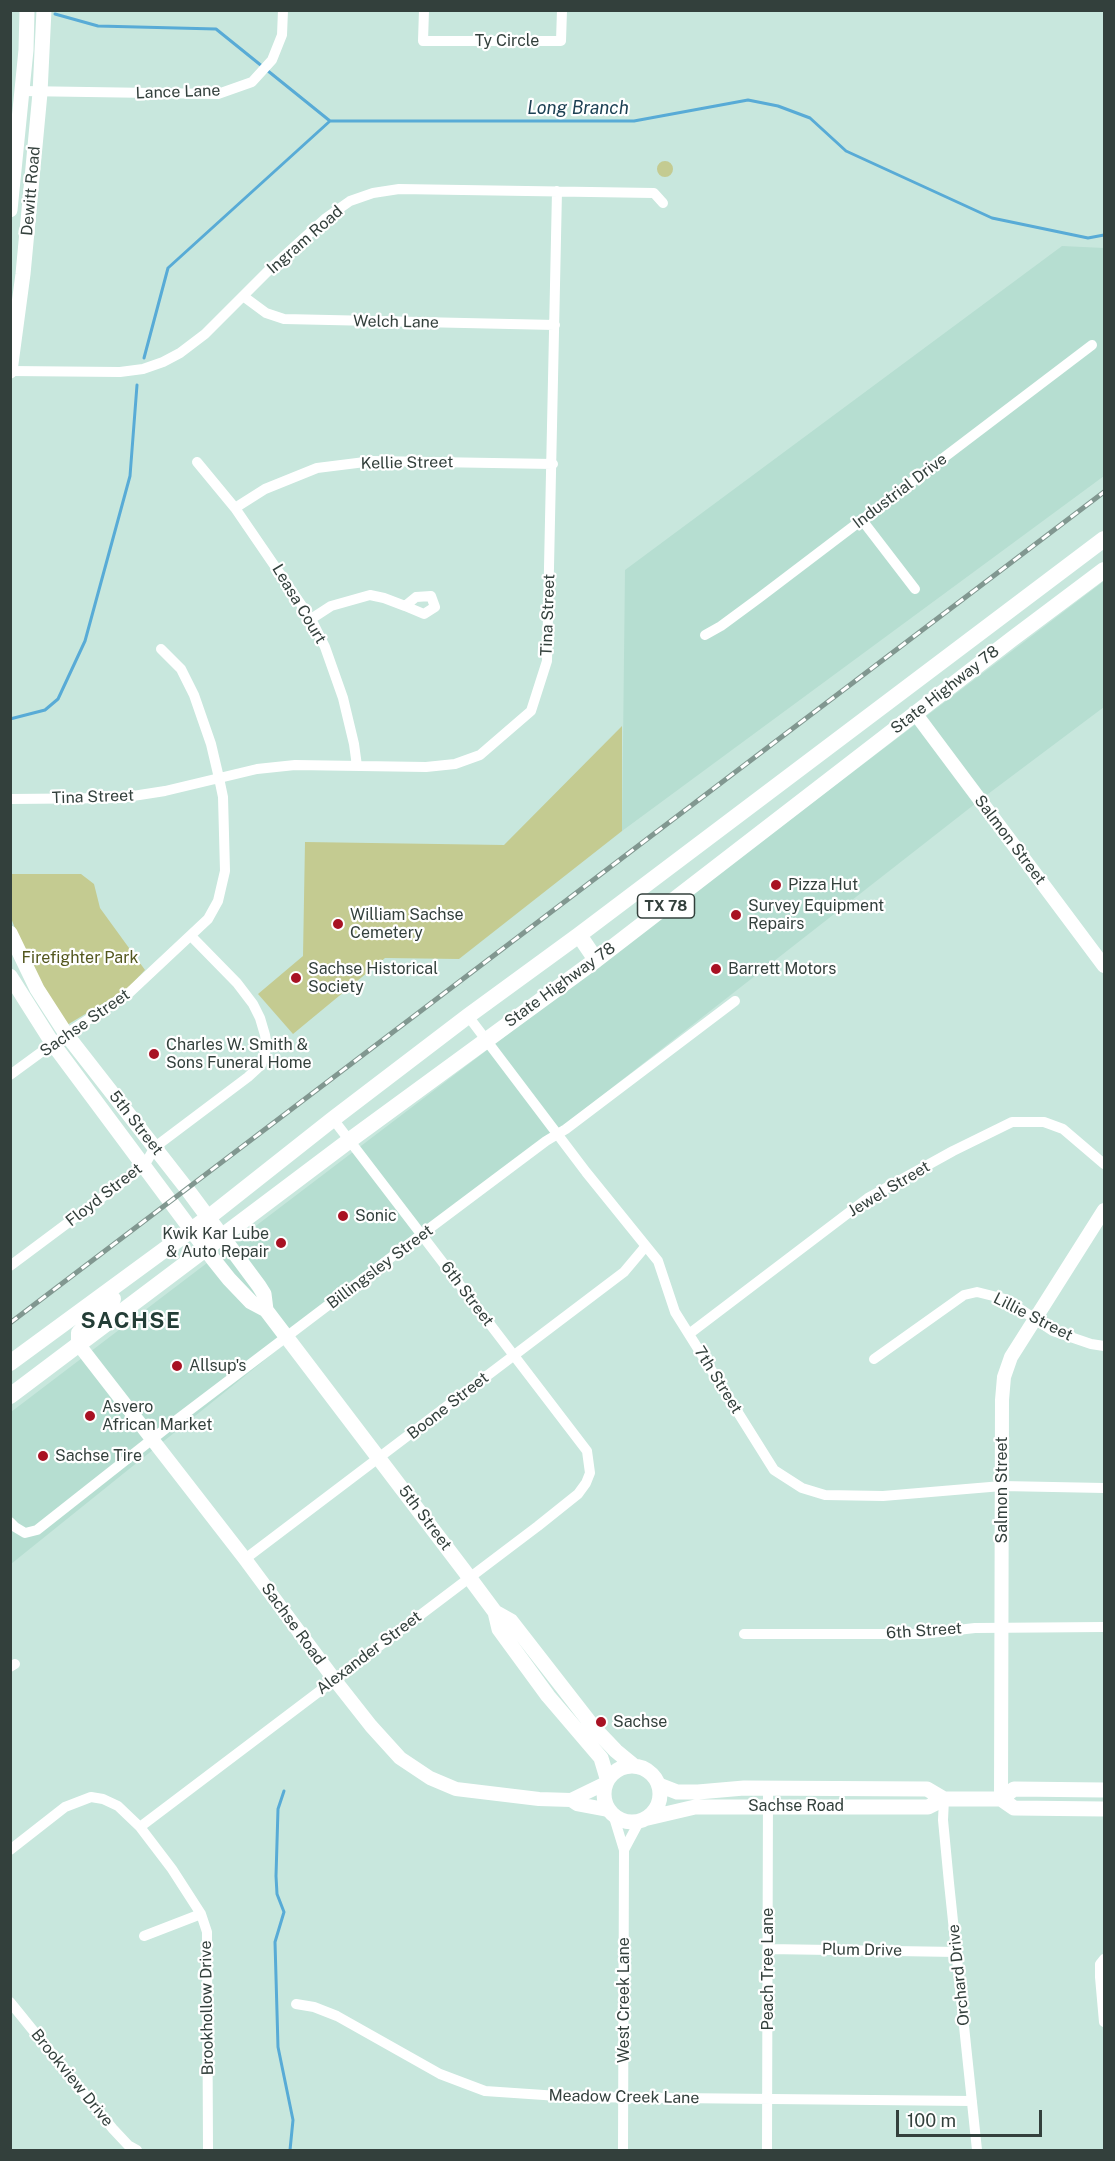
<!DOCTYPE html>
<html>
<head>
<meta charset="utf-8">
<style>
  body { margin:0 }
  #map { position:relative; width:1115px; height:2161px; overflow:hidden; background:#c8e7dd; font-family:"Public Sans",sans-serif }
  canvas { display:block }
  .frame { position:absolute; inset:0; border:12px solid #33403c; pointer-events:none }
  .scale { position:absolute; left:896px; top:2110px; width:146px; height:27px; box-sizing:border-box; border:3px solid #33403c; border-top:0; padding-left:8px; font-size:18px; line-height:21px; white-space:nowrap; color:#33403c; -webkit-text-stroke:4px #fff; paint-order:stroke }
</style>
</head>
<body>
<div id="map">
<canvas width="1115" height="2161"></canvas>
<div class="frame"></div>
<div class="scale">100 m</div>
</div>
<script>
const ctx = document.querySelector('canvas').getContext('2d');
ctx.lineJoin = 'round';
function fillPath(path, color) { ctx.fillStyle = color; ctx.fill(path, 'evenodd'); }
const toPath = rows => new Path2D(rows.map(r => 'M' + r).join(''));
function trace(path, color, width, dash) { ctx.strokeStyle = color; ctx.lineWidth = width; ctx.lineCap = dash ? 'butt' : 'round'; ctx.setLineDash(dash || []); ctx.stroke(path); }
function drawText(font, color, halo, rows, align = 'center') {
  ctx.font = font + ' "Public Sans",sans-serif'; ctx.lineWidth = 4.5; ctx.setLineDash([]); ctx.textBaseline = 'middle'; ctx.strokeStyle = halo; ctx.fillStyle = color; for (const [text, x, y, turn = 0] of rows) {
    ctx.save(); ctx.translate(x, y); ctx.rotate((+turn || 0) * Math.PI / 180); ctx.textAlign = isNaN(turn) ? turn : align; if (halo) ctx.strokeText(text, 0, 0); ctx.fillText(text, 0, 0); ctx.restore();
  }
}
fillPath(toPath([
  [1062,246,1104,248,1104,476,622,831,625,570],
  [1104,581,1104,707,980,800,292,1338,11,1564,11,1412]
]), '#b6ded1');
fillPath(toPath([
  '657 169a8 8 0 1 1 16 0a8 8 0 1 1-16 0Z',
  [622,726,622,831,459,959,385,958,293,1034,258,994,303,956,305,842,504,845],
  [11,874,81,874,94,884,100,908,145,970,127,989,67,1025,27,959,11,918]
]), '#c4cb91');
trace(toPath([
  [55,14,98,26,216,29,330,121],
  [144,358,168,268,330,121,634,121,748,100,778,106,810,118,846,151,992,218,1088,238,1104,235],
  [10,719,45,710,58,699,85,641,130,476,137,385],
  [284,1791,278,1809,276,1876,277,1894,284,1912,275,1942,278,2047,293,2120,290,2150]
]), '#58abd6', 3);
trace(toPath([
  [424,10,423,41,561,41,562,10],
  [22,91,218,94,252,82,272,60,282,35,283,10],
  [243,296,266,313,284,319,555,325],
  [11,371,120,372,143,369,163,362,180,353,205,334,272,267,326,218,350,201,373,193,399,189,654,193,663,203],
  [197,462,235,508,311,619,325,647,343,698,354,744,357,766],
  [235,508,265,489,317,468,373,461,553,464],
  [862,520,915,589],
  [431,596,435,607,424,614,405,606,416,597,431,596],
  [311,619,331,606,370,595,384,598,405,606],
  [705,635,721,626,759,598,1092,345],
  [10,799,120,798,165,791,257,769,295,765,426,767,455,764,480,755,531,711,547,661,557,191],
  [468,1016,586,1172,658,1261,675,1312,774,1470,802,1488,825,1495,883,1496,1002,1486,1104,1488],
  [10,1075,66,1034,129,993,208,919,218,901,225,871,223,797,219,778,211,744,194,695,181,669,161,649],
  [10,1266,144,1166,155,1147,248,1077,261,1065,267,1046,265,1035,260,1018,253,1004,237,983,191,936],
  [689,1334,868,1198,953,1151,1012,1122,1044,1122,1063,1129,1104,1164],
  [874,1359,964,1295,977,1292,1005,1299,1053,1331,1091,1344,1104,1346],
  [10,1522,15,1527,25,1533,37,1530,174,1422,422,1234,546,1141,566,1129,735,1001],
  [245,1559,624,1272,645,1247],
  [744,1634,922,1634,975,1628,1104,1627],
  [10,1667,15,1664],
  [944,1799,943,1820,949,1883,977,2150],
  [613,1814,624,1850,623,2150],
  [140,1827,538,1526,578,1494,586,1483,590,1473,587,1451,333,1119],
  [10,1850,65,1807,91,1797,103,1799,118,1806,140,1827,172,1869,201,1914,207,1932,208,2150],
  [624,1850,639,1822],
  [144,1936,201,1914],
  [768,1949,957,1952],
  [1104,1959,1100,1964,1100,1977,1104,2022],
  [10,2002,113,2129,128,2145,137,2150],
  [296,2004,314,2007,337,2016,440,2074,485,2091,573,2097,972,2101],
  [767,2150,768,1788]
]), '#fff', 10);
trace(toPath([
  [915,713,1104,966],
  [79,1345,245,1559,334,1679,371,1726,400,1758,430,1778,456,1789,539,1799,571,1800,577,1804,609,1810],
  [1001,1799,1002,1400,1004,1377,1011,1357,1104,1210],
  [571,1800,606,1783]
]), '#fff', 14);
trace(toPath([
  [10,210,26,50,27,10],
  [10,371,23,274,40,93,44,10],
  [10,933,37,989,66,1034,187,1189,259,1286,264,1294,266,1310],
  [10,976,53,1044,213,1259,229,1279,251,1302,266,1310,469,1577,495,1612,499,1629,548,1696,601,1758,607,1778],
  [495,1612,511,1621,595,1729,616,1751,633,1765],
  '604 1794a28 28 0 1 1 56 0a28 28 0 1 1-56 0Z',
  [659,1785,677,1792,698,1792,744,1788,927,1789,944,1799],
  [1001,1799,1014,1789,1104,1790],
  [648,1818,695,1807,928,1807,944,1799,1001,1799,1014,1808,1104,1809]
]), '#fff', 15);
trace(toPath([
  [579,935,596,960],
  [79,1345,79,1333,113,1299],
  [10,1363,209,1217,333,1119,468,1016,579,935,1104,539],
  [10,1396,350,1140,596,960,1012,639,1104,570]
]), '#fff', 16);
const rail = toPath([
  [10,1323,1104,492]
]);
trace(rail, '#819790', 5);
trace(rail, '#fff', 3, [9]);
for (const [x, y, r, color] of [
  [776,885,6,"#a81223"],
  [736,915,6,"#a81223"],
  [338,924,6,"#a81223"],
  [716,969,6,"#a81223"],
  [296,978,6,"#a81223"],
  [154,1054,6,"#a81223"],
  [343,1216,6,"#a81223"],
  [281,1243,6,"#a81223"],
  [177,1366,6,"#a81223"],
  [90,1416,6,"#a81223"],
  [43,1456,6,"#a81223"],
  [601,1722,6,"#a81223"]
]) { const dot = new Path2D(); dot.arc(x, y, r, 0, 2 * Math.PI); ctx.fillStyle = color; ctx.fill(dot); trace(dot, '#fff', 2); }
for (const [x, y, w] of [
  [666,906,57]
]) { const box = new Path2D(); box.roundRect(x - w / 2, y - 12, w, 24, 4.5); ctx.fillStyle = '#fff'; ctx.fill(box); trace(box, '#33403c', 1.5); }
drawText('bold 15px', '#33403c', null, [
  ["TX 78",666,906]
]);
drawText('16px', '#33403c', '#fff', [
  ["Ty Circle",507,41],
  ["Lance Lane",178,92,-2],
  ["Dewitt Road",31,191,-85],
  ["Ingram Road",305,240,-41],
  ["Welch Lane",396,322,1],
  ["Kellie Street",407,463,-1],
  ["Industrial Drive",900,491,-37],
  ["Leasa Court",299,604,59],
  ["Tina Street",548,615,-88],
  ["State Highway 78",945,690,-38],
  ["Tina Street",93,797,-2],
  ["Salmon Street",1010,840,53],
  ["State Highway 78",560,985,-36],
  ["Sachse Street",85,1023,-35],
  ["5th Street",136,1123,52],
  ["Jewel Street",889,1189,-31],
  ["Floyd Street",104,1195,-38],
  ["Billingsley Street",380,1267,-37],
  ["6th Street",467,1294,53],
  ["Lillie Street",1033,1317,27],
  ["7th Street",718,1380,58],
  ["Boone Street",448,1406,-38],
  ["Salmon Street",1002,1490,-90],
  ["5th Street",425,1518,53],
  ["Sachse Road",293,1624,54],
  ["6th Street",924,1631,-4],
  ["Alexander Street",369,1653,-37],
  ["Sachse Road",796,1806],
  ["Plum Drive",862,1950,1],
  ["Peach Tree Lane",768,1969,-90],
  ["Orchard Drive",959,1975,-96],
  ["West Creek Lane",624,2000,-90],
  ["Brookhollow Drive",207,2008,-91],
  ["Brookview Drive",72,2078,51],
  ["Meadow Creek Lane",624,2097,1]
]);
drawText('16px', '#33403c', '#fff', [
  ["Pizza Hut",788,885],
  ["Survey Equipment",748,906],
  ["Repairs",748,924],
  ["William Sachse",350,915],
  ["Cemetery",350,933],
  ["Sachse Historical",308,969],
  ["Society",308,987],
  ["Barrett Motors",728,969],
  ["Charles W. Smith &",166,1045],
  ["Sons Funeral Home",166,1063],
  ["Sonic",355,1216],
  ["Kwik Kar Lube",269,1234,"right"],
  ["& Auto Repair",269,1252,"right"],
  ["Allsup's",189,1366],
  ["Asvero",102,1407],
  ["African Market",102,1425],
  ["Sachse Tire",55,1456],
  ["Sachse",613,1722]
], 'left');
drawText('16px', '#53571e', '#fff', [
  ["Firefighter Park",80,958]
]);
drawText('italic 18px', '#1d4154', '#fff', [
  ["Long Branch",578,108]
]);
ctx.letterSpacing = '1.5px';
drawText('bold 22px', '#233d36', '#fff', [
  ["SACHSE",131,1321]
]);
ctx.letterSpacing = '0px';
</script>
</body>
</html>
